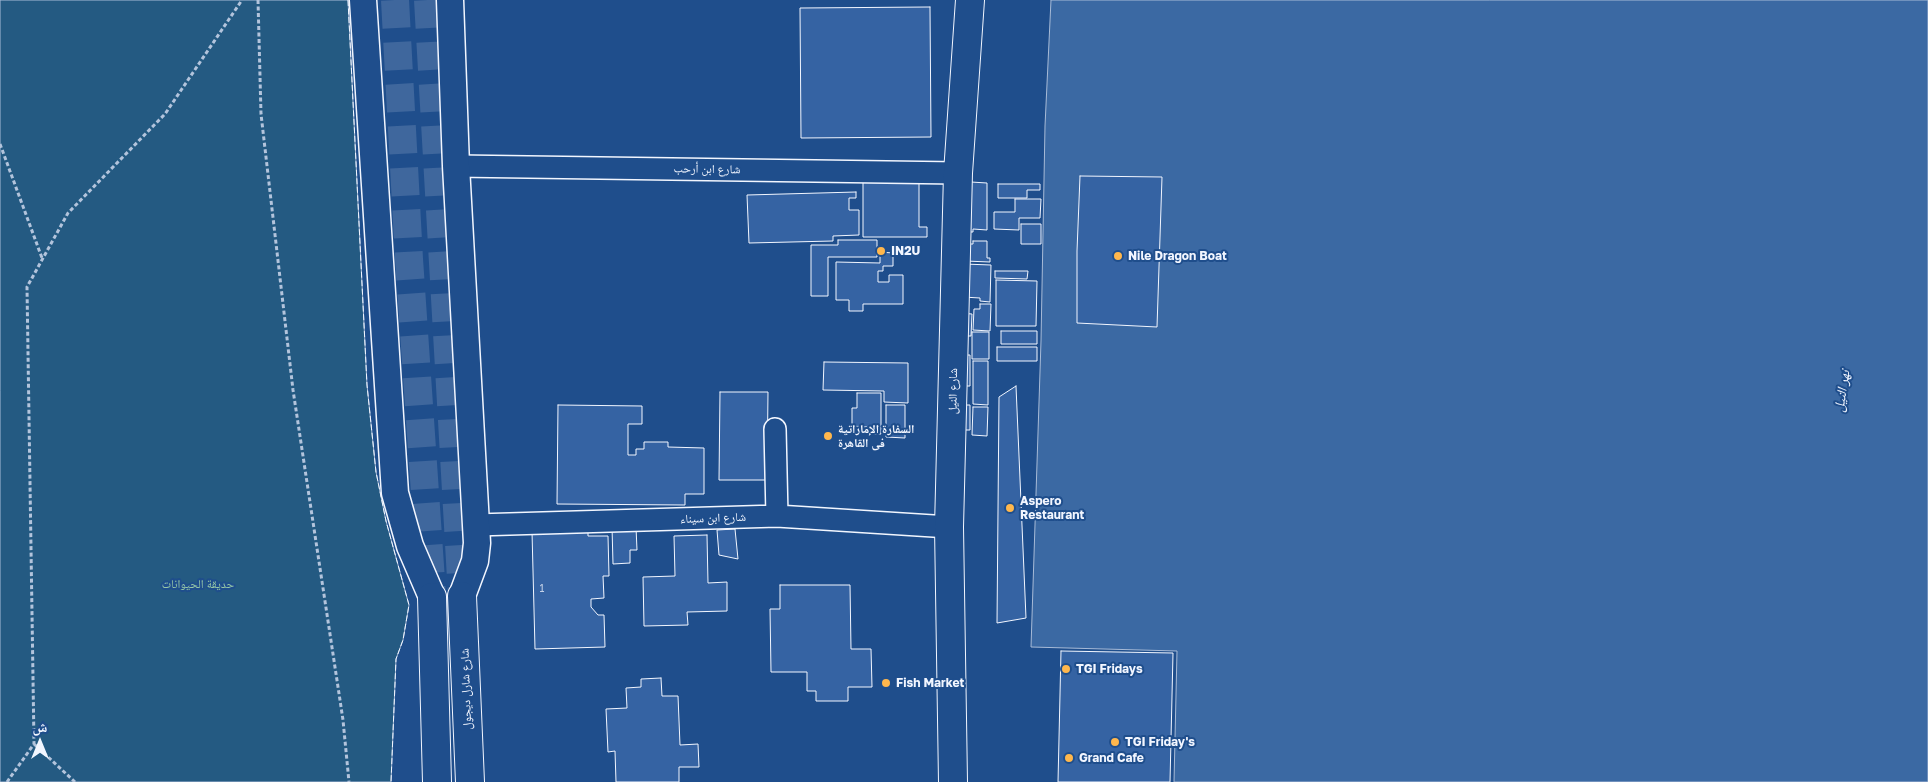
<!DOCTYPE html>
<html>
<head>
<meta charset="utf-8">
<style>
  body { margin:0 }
  #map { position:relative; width:1928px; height:782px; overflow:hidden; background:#1f4e8c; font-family:"Golos Text","Noto Naskh Arabic",sans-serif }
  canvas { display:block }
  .north { position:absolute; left:15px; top:717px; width:50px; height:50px; -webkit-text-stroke:4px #1f4e8c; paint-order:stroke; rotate:0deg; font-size:14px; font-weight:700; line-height:20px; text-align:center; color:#f2f6ff }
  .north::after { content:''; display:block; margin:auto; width:18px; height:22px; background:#f2f6ff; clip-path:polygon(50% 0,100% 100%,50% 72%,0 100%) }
</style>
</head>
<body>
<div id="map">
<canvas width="1928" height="782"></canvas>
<div class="north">ش</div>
</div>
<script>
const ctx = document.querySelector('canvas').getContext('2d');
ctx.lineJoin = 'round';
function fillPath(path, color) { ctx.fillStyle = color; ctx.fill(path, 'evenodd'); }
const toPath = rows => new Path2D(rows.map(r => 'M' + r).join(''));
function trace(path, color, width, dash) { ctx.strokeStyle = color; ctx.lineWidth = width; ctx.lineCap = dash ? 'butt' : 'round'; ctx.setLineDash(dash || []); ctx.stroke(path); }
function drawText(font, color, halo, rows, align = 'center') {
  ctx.font = font + ' "Golos Text","Noto Naskh Arabic",sans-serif'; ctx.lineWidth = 4; ctx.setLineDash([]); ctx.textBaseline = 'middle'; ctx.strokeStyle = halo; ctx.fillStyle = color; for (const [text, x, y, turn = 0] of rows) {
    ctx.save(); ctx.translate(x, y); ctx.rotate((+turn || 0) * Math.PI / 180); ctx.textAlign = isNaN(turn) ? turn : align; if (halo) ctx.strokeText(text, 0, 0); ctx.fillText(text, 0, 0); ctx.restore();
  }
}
const green = toPath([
  [0,0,348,0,367,385,376,472,386,521,409,605,403,640,396,659,391,782,0,782,0,0]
]);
fillPath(green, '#245a82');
trace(green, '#a8bbd7', 1);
const water = toPath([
  [1051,0,1928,0,1928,782,1174,782,1177,651,1031,647,1041,341,1045,126,1051,0]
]);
fillPath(water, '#3b69a3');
trace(water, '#a8bbd7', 1);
const building = toPath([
  [930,7,931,137,801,138,800,8,930,7],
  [1080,176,1162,177,1157,327,1077,323,1077,251,1080,176],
  [863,182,919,183,919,227,927,227,927,237,863,237,863,182],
  [971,182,987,183,987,230,973,229,973,232,960,232,971,182],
  [998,184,1040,184,1040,190,1027,190,1027,198,998,198,998,184],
  [856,192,856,198,849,198,849,210,859,210,859,235,833,236,833,241,749,243,747,195,856,192],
  [1015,199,1041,199,1040,218,1019,218,1019,230,994,229,994,212,1015,212,1015,199],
  [1021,224,1041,224,1041,244,1021,244,1021,224],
  [838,240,877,240,877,257,828,257,828,296,811,296,811,245,838,245,838,240],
  [973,241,987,241,987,258,990,258,990,262,965,261,965,244,973,244,973,241],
  [880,252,893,253,893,266,883,266,883,271,878,271,878,282,889,282,889,275,903,275,903,304,863,304,863,311,849,311,849,300,836,300,836,262,880,263,880,252],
  [964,264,991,265,990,302,980,301,980,298,963,297,964,264],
  [995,271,1028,271,1027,279,995,278,995,271],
  [996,280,1037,281,1036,326,996,326,996,280],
  [980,304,991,304,990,331,973,330,974,309,980,309,980,304],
  [959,313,972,314,971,336,958,336,959,313],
  [1001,331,1037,331,1037,344,1001,344,1001,331],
  [972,332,989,332,989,359,972,359,972,332],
  [997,347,1037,347,1037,361,997,361,997,347],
  [957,355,970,355,970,386,957,386,957,355],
  [973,361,988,361,988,405,973,404,973,361],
  [824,362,908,363,908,403,884,402,884,391,823,390,824,362],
  [1016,386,1026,618,997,623,999,397,1016,386],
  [720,392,768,392,767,480,719,480,720,392],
  [857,393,881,393,881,434,867,434,867,427,852,426,852,408,857,408,857,393],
  [558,405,642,406,642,424,628,424,628,455,636,455,636,449,644,449,644,442,668,442,668,447,704,448,704,494,685,494,685,505,557,504,558,405],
  [886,405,905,405,905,438,886,437,886,405],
  [955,405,970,405,970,430,955,430,955,405],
  [973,407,988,407,987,436,972,435,973,407],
  [612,527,636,527,637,550,630,550,630,563,613,564,612,527],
  [735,529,738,559,719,555,717,530,735,529],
  [588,531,588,536,608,536,609,576,603,576,604,598,591,599,591,607,598,615,604,615,605,647,535,649,532,532,588,531],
  [707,535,708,583,727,582,727,611,687,612,688,625,644,626,643,577,675,576,674,536,707,535],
  [780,585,850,585,851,649,871,649,872,687,848,687,848,701,816,701,816,691,807,691,807,672,771,672,770,609,780,609,780,585],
  [1061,651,1173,653,1170,782,1058,782,1061,651],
  [661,678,662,696,678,696,680,745,698,744,699,767,679,767,679,782,616,782,615,751,608,752,606,709,627,708,626,688,641,687,641,679,661,678]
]);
fillPath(building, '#3563a3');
trace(building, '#f2f6ff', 1);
trace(toPath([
  [395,0,409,259,432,595],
  [428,0,462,596]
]), '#3f679d', 28, [28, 14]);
const minor = toPath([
  [456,166,958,173],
  [775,429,777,516],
  [476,525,777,516,949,527]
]);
const tertiary = toPath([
  [363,0,395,493,410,546,432,597],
  [450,0,456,166,477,543,475,561,462,596]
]);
const primary = toPath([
  [462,596,470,782],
  [432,597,437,782],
  [953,782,949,527,958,173,970,0]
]);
trace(minor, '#f2f6ff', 24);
trace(tertiary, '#f2f6ff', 29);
trace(primary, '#f2f6ff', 30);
trace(toPath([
  [258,0,261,114,293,390,343,720,349,782],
  [0,144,42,258],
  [34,744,75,782],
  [7,782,34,744,27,287,68,213,165,114,242,0]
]), '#b3c4dc', 3, [4, 2.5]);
trace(minor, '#1f4e8c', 21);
trace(tertiary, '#1f4e8c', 26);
trace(primary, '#1f4e8c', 28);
trace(toPath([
  [348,0,367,385,376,472,386,521,409,605,403,640,396,659,391,782]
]), '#f2f6ff', 1, [6, 2.5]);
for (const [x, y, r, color] of [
  [881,251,5,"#ffb74d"],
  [1118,256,5,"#ffb74d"],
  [828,436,5,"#ffb74d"],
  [1010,508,5,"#ffb74d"],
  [1066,669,5,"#ffb74d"],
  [886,683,5,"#ffb74d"],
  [1115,742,5,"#ffb74d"],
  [1069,758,5,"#ffb74d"]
]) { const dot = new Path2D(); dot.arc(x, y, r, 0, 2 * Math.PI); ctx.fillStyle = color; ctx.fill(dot); trace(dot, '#1f4e8c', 2); }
drawText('10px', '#c3d1e8', null, [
  ["1",542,589]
]);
drawText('12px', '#f2f6ff', '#1f4e8c', [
  ["شارع ابن أرحب",707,169,1],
  ["شارع النيل",953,391,-89],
  ["شارع ابن سيناء",713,518,-2],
  ["شارع شارل ديجول",466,689,-92]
]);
drawText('bold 12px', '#f2f6ff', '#1f4e8c', [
  ["IN2U",891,251],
  ["Nile Dragon Boat",1128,256],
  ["السفارة الإماراتية",838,429],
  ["فى القاهرة",838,443],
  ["Aspero",1020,501],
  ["Restaurant",1020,515],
  ["TGI Fridays",1076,669],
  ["Fish Market",896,683],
  ["TGI Friday's",1125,742],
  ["Grand Cafe",1079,758]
], 'left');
drawText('12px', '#97c8a6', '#1f4e8c', [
  ["حديقة الحيوانات",198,584]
]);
drawText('italic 14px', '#f2f6ff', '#1f4e8c', [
  ["نهر النيل",1842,391,-81]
]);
</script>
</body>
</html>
